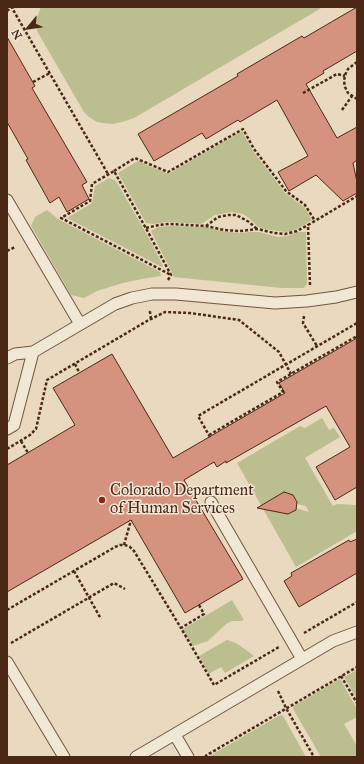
<!DOCTYPE html>
<html>
<head>
<meta charset="utf-8">
<style>
  body { margin:0 }
  #map { position:relative; width:364px; height:764px; overflow:hidden; background:#e9dabf; font-family:"IM FELL Great Primer",serif }
  canvas { display:block }
  .frame { position:absolute; inset:0; border:8px solid #4b2815; pointer-events:none }
  .north { position:absolute; left:8px; top:8px; width:40px; height:40px; -webkit-text-stroke:3px #f1e7d5; paint-order:stroke; rotate:241deg; font-size:11px; font-weight:700; line-height:16px; text-align:center; color:#4b2815 }
  .north::after { content:''; display:block; margin:auto; width:14px; height:18px; background:#4b2815; clip-path:polygon(50% 0,100% 100%,50% 72%,0 100%) }
</style>
</head>
<body>
<div id="map">
<canvas width="364" height="764"></canvas>
<div class="frame"></div>
<div class="north">N</div>
</div>
<script>
const ctx = document.querySelector('canvas').getContext('2d');
ctx.lineJoin = 'round';
function fillPath(path, color) { ctx.fillStyle = color; ctx.fill(path, 'evenodd'); }
const toPath = rows => new Path2D(rows.map(r => 'M' + r).join(''));
function trace(path, color, width, dash) { ctx.strokeStyle = color; ctx.lineWidth = width; ctx.lineCap = dash ? 'butt' : 'round'; ctx.setLineDash(dash || []); ctx.stroke(path); }
function drawText(font, color, halo, rows, align = 'center') {
  ctx.font = font + ' "IM FELL Great Primer",serif'; ctx.lineWidth = 3; ctx.setLineDash([]); ctx.textBaseline = 'middle'; ctx.strokeStyle = halo; ctx.fillStyle = color; for (const [text, x, y, turn = 0] of rows) {
    ctx.save(); ctx.translate(x, y); ctx.rotate((+turn || 0) * Math.PI / 180); ctx.textAlign = isNaN(turn) ? turn : align; if (halo) ctx.strokeText(text, 0, 0); ctx.fillText(text, 0, 0); ctx.restore();
  }
}
fillPath(toPath([
  [41,7,323,7,134,118,122,122,113,124,102,123,97,122,89,117,84,112,38,33,36,26,36,20],
  [242,131,253,151,285,193,304,207,312,220,299,228,292,231,285,232,264,229,258,227,249,218,243,214,232,212,215,215,201,224,166,222,154,224,146,223,118,173,138,161,168,174],
  [109,178,116,181,150,240,163,266,162,267,67,218,92,203,95,186],
  [47,210,58,219,160,272,161,276,142,279,123,283,97,291,84,298,71,295,31,226,35,217],
  [170,226,206,227,223,231,238,233,251,232,259,232,278,237,287,236,298,232,306,232,307,284,304,288,281,288,174,277,151,231,158,227],
  [322,418,329,430,334,428,340,437,305,458,333,506,337,504,357,505,357,531,296,567,237,463,300,426,305,428],
  [284,492,293,495,297,501,297,504,306,506,309,512,296,508,296,510,288,514,280,513,275,504,277,496],
  [232,600,244,620,241,621,232,621,226,624,208,641,193,646,183,629],
  [227,640,236,643,246,650,254,656,225,673,221,667,209,674,199,656],
  [357,670,357,699,344,677],
  [340,679,357,709,357,717,344,724,357,746,357,756,355,757,321,757,293,709,294,706],
  [280,715,283,716,306,757,208,757]
]), '#bbbe8f');
const building = toPath([
  [357,7,357,51,323,71,324,73,306,84,337,138,357,127,357,160,353,163,357,182,357,193,343,201,316,175,289,191,278,172,308,156,277,100,240,122,238,120,206,139,202,133,154,161,138,134,238,76,237,74,302,36,304,38,357,7],
  [7,37,35,86,32,88,87,182,82,185,89,199,67,212,59,197,50,203,26,160,28,159,7,122,7,37],
  [357,338,357,487,335,500,316,467,350,447,326,406,226,463,226,461,217,467,214,462,184,480,243,579,185,613,131,520,7,592,7,465,75,425,53,388,112,354,173,458,285,393,279,383,357,338],
  [284,492,293,495,297,502,296,510,288,514,257,508,284,492],
  [357,539,357,573,299,607,284,581,292,576,291,573,349,540,350,542,357,539]
]);
fillPath(building, '#d5927e');
trace(building, '#4b2815', 1);
const service = toPath([
  [7,200,80,324],
  [7,358,15,354,33,352,115,304,132,298,152,294,176,294,275,303,307,301,336,297,357,292],
  [7,429,14,425,33,352],
  [211,502,302,659],
  [7,662,64,757],
  [175,735,188,757],
  [136,757,333,641,357,632]
]);
trace(service, '#725440', 13);
trace(toPath([
  [14,7,12,8,108,174],
  [7,11,12,7],
  [357,62,353,65,348,69,345,75,344,81,345,87,348,93,357,99],
  [33,82,50,73],
  [303,93,337,74,345,76],
  [342,110,352,96],
  [114,171,135,158,168,172,243,129,254,149,286,191,305,205,315,221],
  [206,226,218,217,228,215,236,215,242,218,249,222,257,229],
  [146,228,159,225,169,224,206,226,224,230,240,231,258,229,274,233,285,234,297,231,308,225],
  [7,251,15,247],
  [168,280,171,275,148,232,114,171,92,184,90,201,61,218,171,275],
  [310,285,308,225,357,196],
  [304,316,303,323,317,346],
  [151,319,150,312,151,310],
  [75,364,79,372],
  [209,435,283,392,277,382,357,336],
  [210,437,198,416,357,323],
  [21,441,28,453],
  [7,449,30,435,36,429,47,380,147,321,165,312,190,313,239,320,279,352,291,374],
  [124,545,131,520],
  [74,571,101,619],
  [199,605,204,614,181,628,214,685,279,647],
  [7,610,115,547,120,545,125,545,130,547,134,551,181,628],
  [304,633,357,602],
  [11,643,114,583,125,589],
  [341,676,357,703],
  [278,691,286,708,314,757],
  [205,757,207,755,357,667]
]), '#4b2815', 2.5, [3, 2]);
trace(service, '#f1e7d5', 11);
for (const [x, y, r, color] of [
  [102,500,4,"#8f2418"]
]) { const dot = new Path2D(); dot.arc(x, y, r, 0, 2 * Math.PI); ctx.fillStyle = color; ctx.fill(dot); trace(dot, '#f1e7d5', 1.5); }
drawText('16px', '#4b2815', '#f1e7d5', [
  ["Colorado Department",110,491],
  ["of Human Services",110,509]
], 'left');
</script>
</body>
</html>
